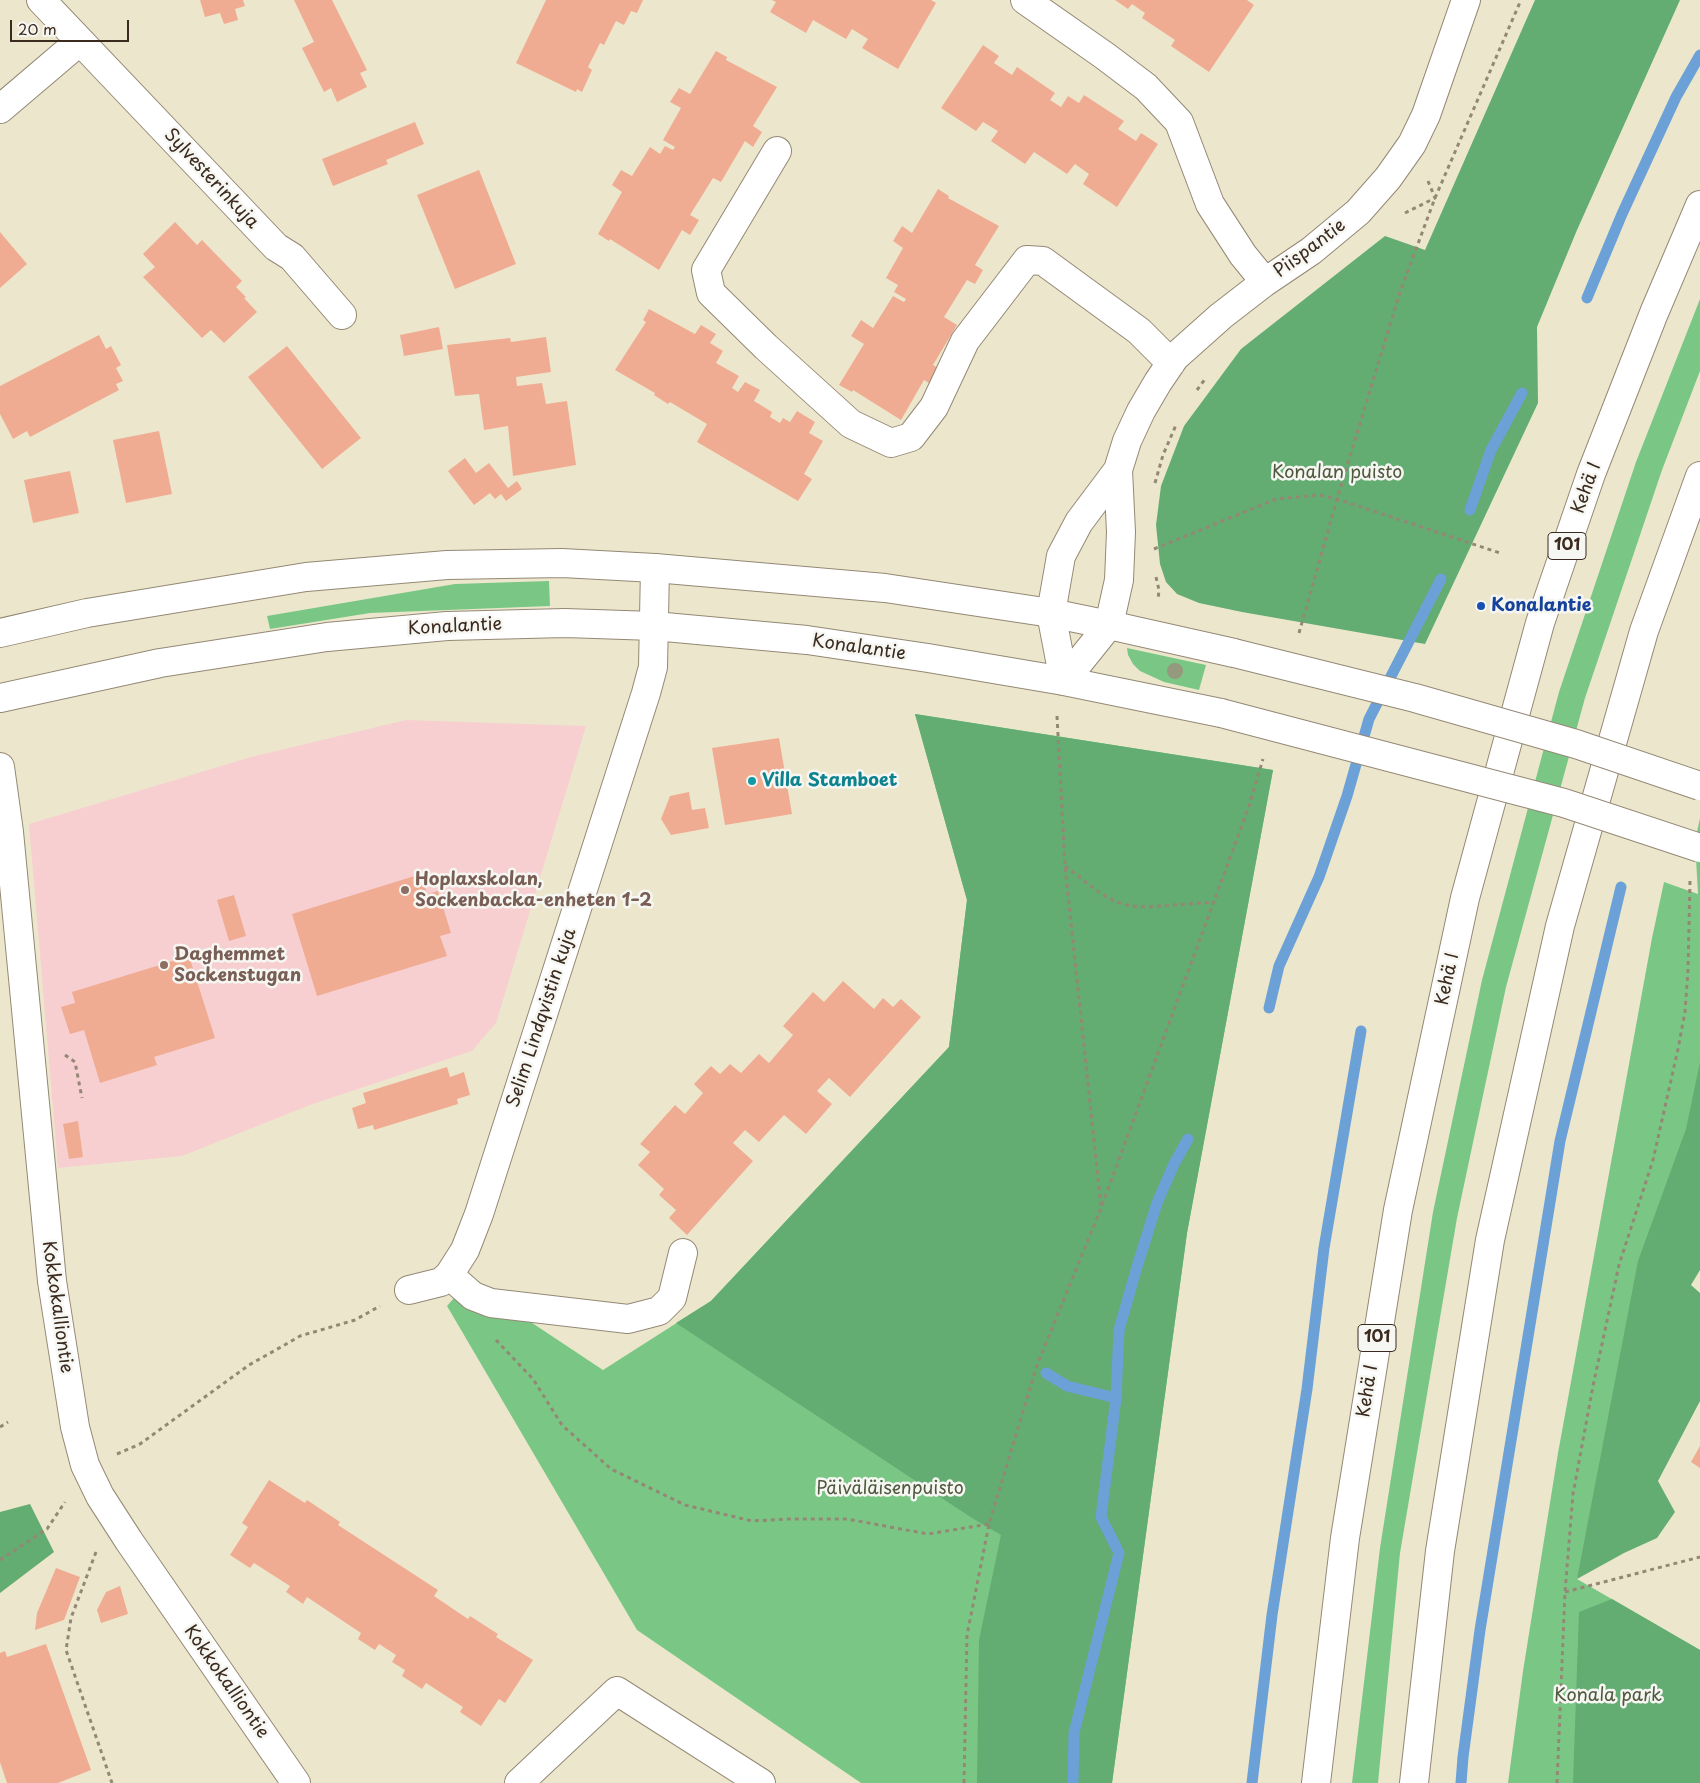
<!DOCTYPE html>
<html>
<head>
<meta charset="utf-8">
<style>
  body { margin:0 }
  #map { position:relative; width:1700px; height:1783px; overflow:hidden; background:#ece7cc; font-family:"Playpen Sans",sans-serif }
  canvas { display:block }
  .scale { position:absolute; left:10px; top:20px; width:119px; height:22px; box-sizing:border-box; border:2px solid #3b2a1e; border-top:0; padding-left:6px; font-size:15px; line-height:18px; white-space:nowrap; color:#3b2a1e; -webkit-text-stroke:4px #f6f6f2; paint-order:stroke }
</style>
</head>
<body>
<div id="map">
<canvas width="1700" height="1783"></canvas>
<div class="scale">20 m</div>
</div>
<script>
const ctx = document.querySelector('canvas').getContext('2d');
ctx.lineJoin = 'round';
function fillPath(path, color) { ctx.fillStyle = color; ctx.fill(path, 'evenodd'); }
const toPath = rows => new Path2D(rows.map(r => 'M' + r).join(''));
function trace(path, color, width, dash) { ctx.strokeStyle = color; ctx.lineWidth = width; ctx.lineCap = dash ? 'butt' : 'round'; ctx.setLineDash(dash || []); ctx.stroke(path); }
function drawText(font, color, halo, rows, align = 'center') {
  ctx.font = font + ' "Playpen Sans",sans-serif'; ctx.lineWidth = 5; ctx.setLineDash([]); ctx.textBaseline = 'middle'; ctx.strokeStyle = halo; ctx.fillStyle = color; for (const [text, x, y, turn = 0] of rows) {
    ctx.save(); ctx.translate(x, y); ctx.rotate((+turn || 0) * Math.PI / 180); ctx.textAlign = isNaN(turn) ? turn : align; if (halo) ctx.strokeText(text, 0, 0); ctx.fillText(text, 0, 0); ctx.restore();
  }
}
fillPath(toPath([
  [406,720,586,726,496,1023,472,1051,310,1105,182,1156,58,1168,29,824,251,757]
]), '#f7cfd1');
fillPath(toPath([
  [1700,299,1700,371,1662,470,1585,698,1506,987,1457,1218,1400,1553,1378,1783,1352,1783,1380,1548,1433,1212,1482,980,1559,692,1636,462],
  [549,581,550,606,370,613,270,629,267,616,455,584],
  [1127,648,1206,665,1199,690,1164,682,1140,671,1133,664,1128,655],
  [915,714,1273,770,1187,1233,1112,1783,861,1783,637,1630,447,1306,469,1281,603,1370,711,1301,949,1047,967,900],
  [1700,818,1700,1212,1577,1579,1700,1650,1700,1783,1508,1783,1523,1671,1558,1453,1652,938,1664,882,1698,894,1695,841]
]), '#7ac785');
fillPath(toPath([
  [1535,0,1680,0,1577,230,1537,327,1538,403,1425,644,1242,612,1199,603,1177,594,1166,582,1160,564,1156,525,1161,486,1184,426,1241,349,1385,236,1425,250],
  [915,714,1273,770,1187,1233,1112,1783,977,1783,979,1640,1001,1535,972,1518,676,1323,711,1301,949,1047,967,900],
  [1700,1062,1700,1270,1691,1285,1700,1293,1700,1401,1658,1481,1675,1512,1657,1538,1624,1553,1577,1579,1638,1261,1686,1129],
  [30,1504,54,1552,0,1593,0,1512],
  [1612,1599,1700,1650,1700,1783,1573,1783,1579,1612]
]), '#63ac72');
trace(toPath([
  [1587,298,1622,214,1676,97,1700,55],
  [1470,510,1491,450,1522,393],
  [1269,1008,1279,966,1319,877,1347,796,1369,719,1441,579],
  [1046,1373,1067,1386,1116,1398],
  [1073,1783,1074,1733,1119,1553,1101,1517,1116,1398,1119,1330,1137,1267,1157,1203,1174,1164,1188,1139],
  [1252,1783,1272,1615,1307,1389,1324,1248,1361,1031],
  [1461,1783,1463,1757,1480,1630,1560,1141,1621,887]
]), '#6ca1d8', 11);
fillPath(toPath([
  [200,0,243,0,245,6,235,9,238,20,224,24,220,13,205,17],
  [294,0,332,0,367,70,360,73,367,87,337,102,331,88,324,92,302,48,314,42],
  [546,0,643,0,637,13,631,11,624,25,616,21,604,45,600,43,588,67,592,70,582,92,577,89,576,92,516,63],
  [772,0,931,0,936,3,898,69,862,48,868,39,852,29,846,39,813,20,806,33,770,12,776,2],
  [1115,0,1247,0,1254,5,1209,72,1171,46,1175,40,1142,18,1145,13,1132,4,1128,9],
  [983,45,999,56,994,63,1012,75,1017,67,1055,93,1050,100,1061,107,1068,96,1079,103,1084,95,1124,121,1118,129,1136,141,1141,133,1158,144,1117,207,1083,184,1089,174,1075,164,1067,174,1034,152,1025,164,991,141,998,131,983,122,976,131,941,108],
  [716,51,727,57,726,60,777,87,753,126,762,132,753,147,745,141,721,182,713,178,690,215,699,220,690,235,682,230,659,270,610,239,609,241,598,234,622,192,612,185,621,170,632,176,650,147,660,154,665,146,673,150,675,147,663,140,681,108,670,102,679,88,690,94],
  [415,122,424,144,386,160,388,164,333,186,322,159],
  [479,170,516,264,455,289,417,195],
  [938,189,949,196,948,198,999,226,975,265,983,270,975,284,967,280,944,317,957,325,933,365,941,370,932,385,924,380,901,420,853,390,852,392,839,385,864,344,851,336,861,320,873,328,893,296,904,302,906,299,894,292,898,285,886,278,903,248,893,241,902,226,912,233],
  [175,222,197,245,202,240,242,281,236,287,246,297,244,298,257,312,224,343,211,330,202,338,143,277,155,267,143,254],
  [0,232,27,264,0,288],
  [649,309,695,334,701,325,716,334,710,343,723,351,716,363,739,376,732,388,738,392,745,382,760,390,754,401,772,412,770,417,780,423,783,418,790,422,797,411,815,422,809,433,823,441,804,474,812,479,798,501,697,442,707,424,670,402,668,404,654,395,655,393,615,370,646,322,643,320],
  [439,327,443,349,404,356,400,335],
  [99,335,106,349,111,346,121,365,116,368,123,381,116,384,119,390,30,437,27,431,13,439,0,414,0,386],
  [546,337,551,372,516,377,517,386,542,383,546,404,567,401,576,465,513,476,508,426,484,430,479,394,455,396,447,345,510,338,511,342],
  [287,346,361,438,322,469,248,377],
  [159,431,172,494,126,503,113,440],
  [465,458,476,473,489,463,508,488,517,481,522,489,506,501,501,494,495,499,490,493,474,505,448,471],
  [70,471,79,513,33,523,24,480],
  [779,738,792,814,725,825,712,748],
  [689,792,692,810,705,808,709,828,671,835,661,819,670,796],
  [421,874,427,894,438,891,451,933,440,936,447,956,317,996,292,914],
  [234,895,246,936,229,941,217,900],
  [189,956,215,1038,154,1057,157,1065,100,1083,84,1030,70,1034,61,1007,75,1003,72,992],
  [843,981,874,1009,883,998,893,1007,901,999,921,1017,850,1097,829,1078,817,1091,832,1104,806,1134,784,1115,759,1142,745,1130,733,1143,753,1161,687,1235,669,1218,676,1210,659,1195,664,1189,638,1165,650,1152,640,1144,675,1105,685,1114,703,1093,694,1084,711,1066,720,1074,730,1064,741,1073,759,1054,769,1063,793,1035,783,1026,813,992,824,1002],
  [447,1067,450,1077,464,1072,470,1095,457,1099,458,1104,374,1130,373,1125,358,1129,352,1108,366,1103,363,1093],
  [78,1121,83,1157,69,1159,63,1124],
  [1700,1446,1700,1468,1691,1462],
  [269,1480,305,1503,307,1500,340,1522,338,1525,438,1590,434,1596,468,1619,470,1616,498,1634,496,1637,533,1660,505,1703,499,1699,481,1726,460,1712,463,1707,426,1683,422,1689,402,1676,405,1670,392,1662,396,1655,379,1644,375,1650,358,1639,361,1633,307,1597,303,1604,286,1592,290,1586,254,1563,250,1568,230,1555,248,1527,242,1523],
  [56,1568,80,1577,64,1620,35,1630,37,1613],
  [120,1586,128,1614,101,1623,97,1610,106,1592],
  [46,1644,91,1770,58,1783,7,1783,0,1762,0,1653,5,1651,7,1657]
]), '#f0ac92');
const minor = toPath([
  [41,0,276,247,292,257,342,315],
  [1025,0,1105,56,1146,87,1179,122,1210,204,1243,255,1265,282],
  [0,109,80,41],
  [777,151,706,270,711,293,766,347,851,424,891,443,911,437,934,407,965,341,1027,260,1043,261,1139,331,1171,363],
  [1064,681,1051,613,1061,556,1079,522,1118,470,1127,441,1141,411,1158,382,1175,357,1221,316,1265,282,1311,251,1358,212,1388,178,1412,144,1426,115,1466,0],
  [1064,681,1109,625,1119,580,1121,532,1118,470],
  [0,767,9,832,52,1281,75,1427,85,1465,100,1496,129,1541,296,1783],
  [449,1275,473,1296,491,1303,628,1319,659,1311,672,1298,683,1253],
  [409,1290,441,1282,449,1275,465,1250,479,1214,646,693,653,667,655,568],
  [519,1783,617,1691,761,1783]
]);
const major = toPath([
  [0,633,87,613,306,577,447,565,562,563,655,568,885,588,1051,613,1109,625,1234,653],
  [0,698,160,663,327,637,447,626,565,623,654,626,807,640,928,658,1064,681,1221,713]
]);
const highway = toPath([
  [1316,1783,1345,1538,1398,1210,1465,898,1540,623,1591,474,1654,313,1700,205],
  [1414,1783,1440,1551,1490,1240,1560,926,1644,631,1700,476]
]);
trace(minor, '#948875', 30);
trace(major, '#948875', 30);
trace(highway, '#948875', 30);
trace(toPath([
  [1405,213,1435,198,1428,181],
  [1197,390,1205,379],
  [1155,483,1163,455,1176,425],
  [1154,549,1276,499,1319,495,1337,499,1500,553],
  [1156,577,1159,590,1158,600],
  [1299,633,1337,499,1400,292,1435,198,1521,0],
  [1057,716,1065,866,1101,1207],
  [1065,866,1100,893,1116,902,1131,906,1147,907,1214,902],
  [65,1055,75,1062,82,1098],
  [496,1340,533,1379,562,1425,611,1469,685,1505,752,1521,788,1519,847,1519,928,1534,989,1524],
  [0,1427,8,1422],
  [117,1454,140,1444,249,1365,281,1347,300,1336,355,1320,380,1306],
  [96,1552,71,1618,66,1650,112,1783],
  [0,1560,47,1529,65,1502],
  [1565,1592,1700,1557],
  [964,1783,967,1635,989,1524,1037,1365,1101,1208,1249,806,1263,759],
  [1557,1783,1565,1592,1573,1494,1593,1386,1619,1265,1653,1160,1678,1049,1685,1012,1688,970,1690,880]
]), '#948875', 3, [4, 4]);
trace(minor, '#fff', 28);
trace(major, '#fff', 28);
trace(highway, '#fff', 28);
const majorBridge = toPath([
  [1234,653,1415,698,1576,744,1700,786],
  [1221,713,1564,803,1700,848]
]);
trace(majorBridge, '#948875', 30, []);
trace(majorBridge, '#fff', 28);
ctx.fillStyle = '#95997d';
for (const [x, y] of [
  [1175,671]
]) { ctx.beginPath(); ctx.arc(x, y, 8, 0, 2 * Math.PI); ctx.fill(); }
for (const [x, y, r, color] of [
  [1481,606,5,"#1a4fb4"],
  [752,781,5,"#0f9aa8"],
  [405,890,5,"#8d6e63"],
  [164,965,5,"#8d6e63"]
]) { const dot = new Path2D(); dot.arc(x, y, r, 0, 2 * Math.PI); ctx.fillStyle = color; ctx.fill(dot); trace(dot, '#f6f6f2', 2); }
for (const [x, y, w] of [
  [1567,546,38],
  [1377,1338,38]
]) { const box = new Path2D(); box.roundRect(x - w / 2, y - 13.5, w, 27, 4); ctx.fillStyle = '#f6f6f2'; ctx.fill(box); trace(box, '#3b2a1e', 1); }
drawText('bold 16px', '#3b2a1e', null, [
  ["101",1567,546],
  ["101",1377,1338]
]);
drawText('18px', '#3b2a1e', '#f6f6f2', [
  ["Sylvesterinkuja",211,179,47],
  ["Piispantie",1310,249,-37],
  ["Kehä I",1587,488,-70],
  ["Konalantie",455,627,-3],
  ["Konalantie",859,648,8],
  ["Kehä I",1448,979,-78],
  ["Selim Lindqvistin kuja",542,1018,-72],
  ["Kokkokalliontie",57,1307,82],
  ["Kehä I",1368,1391,-81],
  ["Kokkokalliontie",226,1682,55]
]);
drawText('18px', '#4e593d', '#f6f6f2', [
  ["Konalan puisto",1337,473],
  ["Päiväläisenpuisto",890,1489],
  ["Konala park",1608,1696]
]);
drawText('bold 18px', '#164399', '#f6f6f2', [
  ["Konalantie",1491,606]
], 'left');
drawText('bold 18px', '#0d838f', '#f6f6f2', [
  ["Villa Stamboet",762,781]
], 'left');
drawText('bold 18px', '#785e54', '#f6f6f2', [
  ["Hoplaxskolan,",415,880],
  ["Sockenbacka-enheten 1–2",415,901],
  ["Daghemmet",174,955],
  ["Sockenstugan",174,976]
], 'left');
</script>
</body>
</html>
